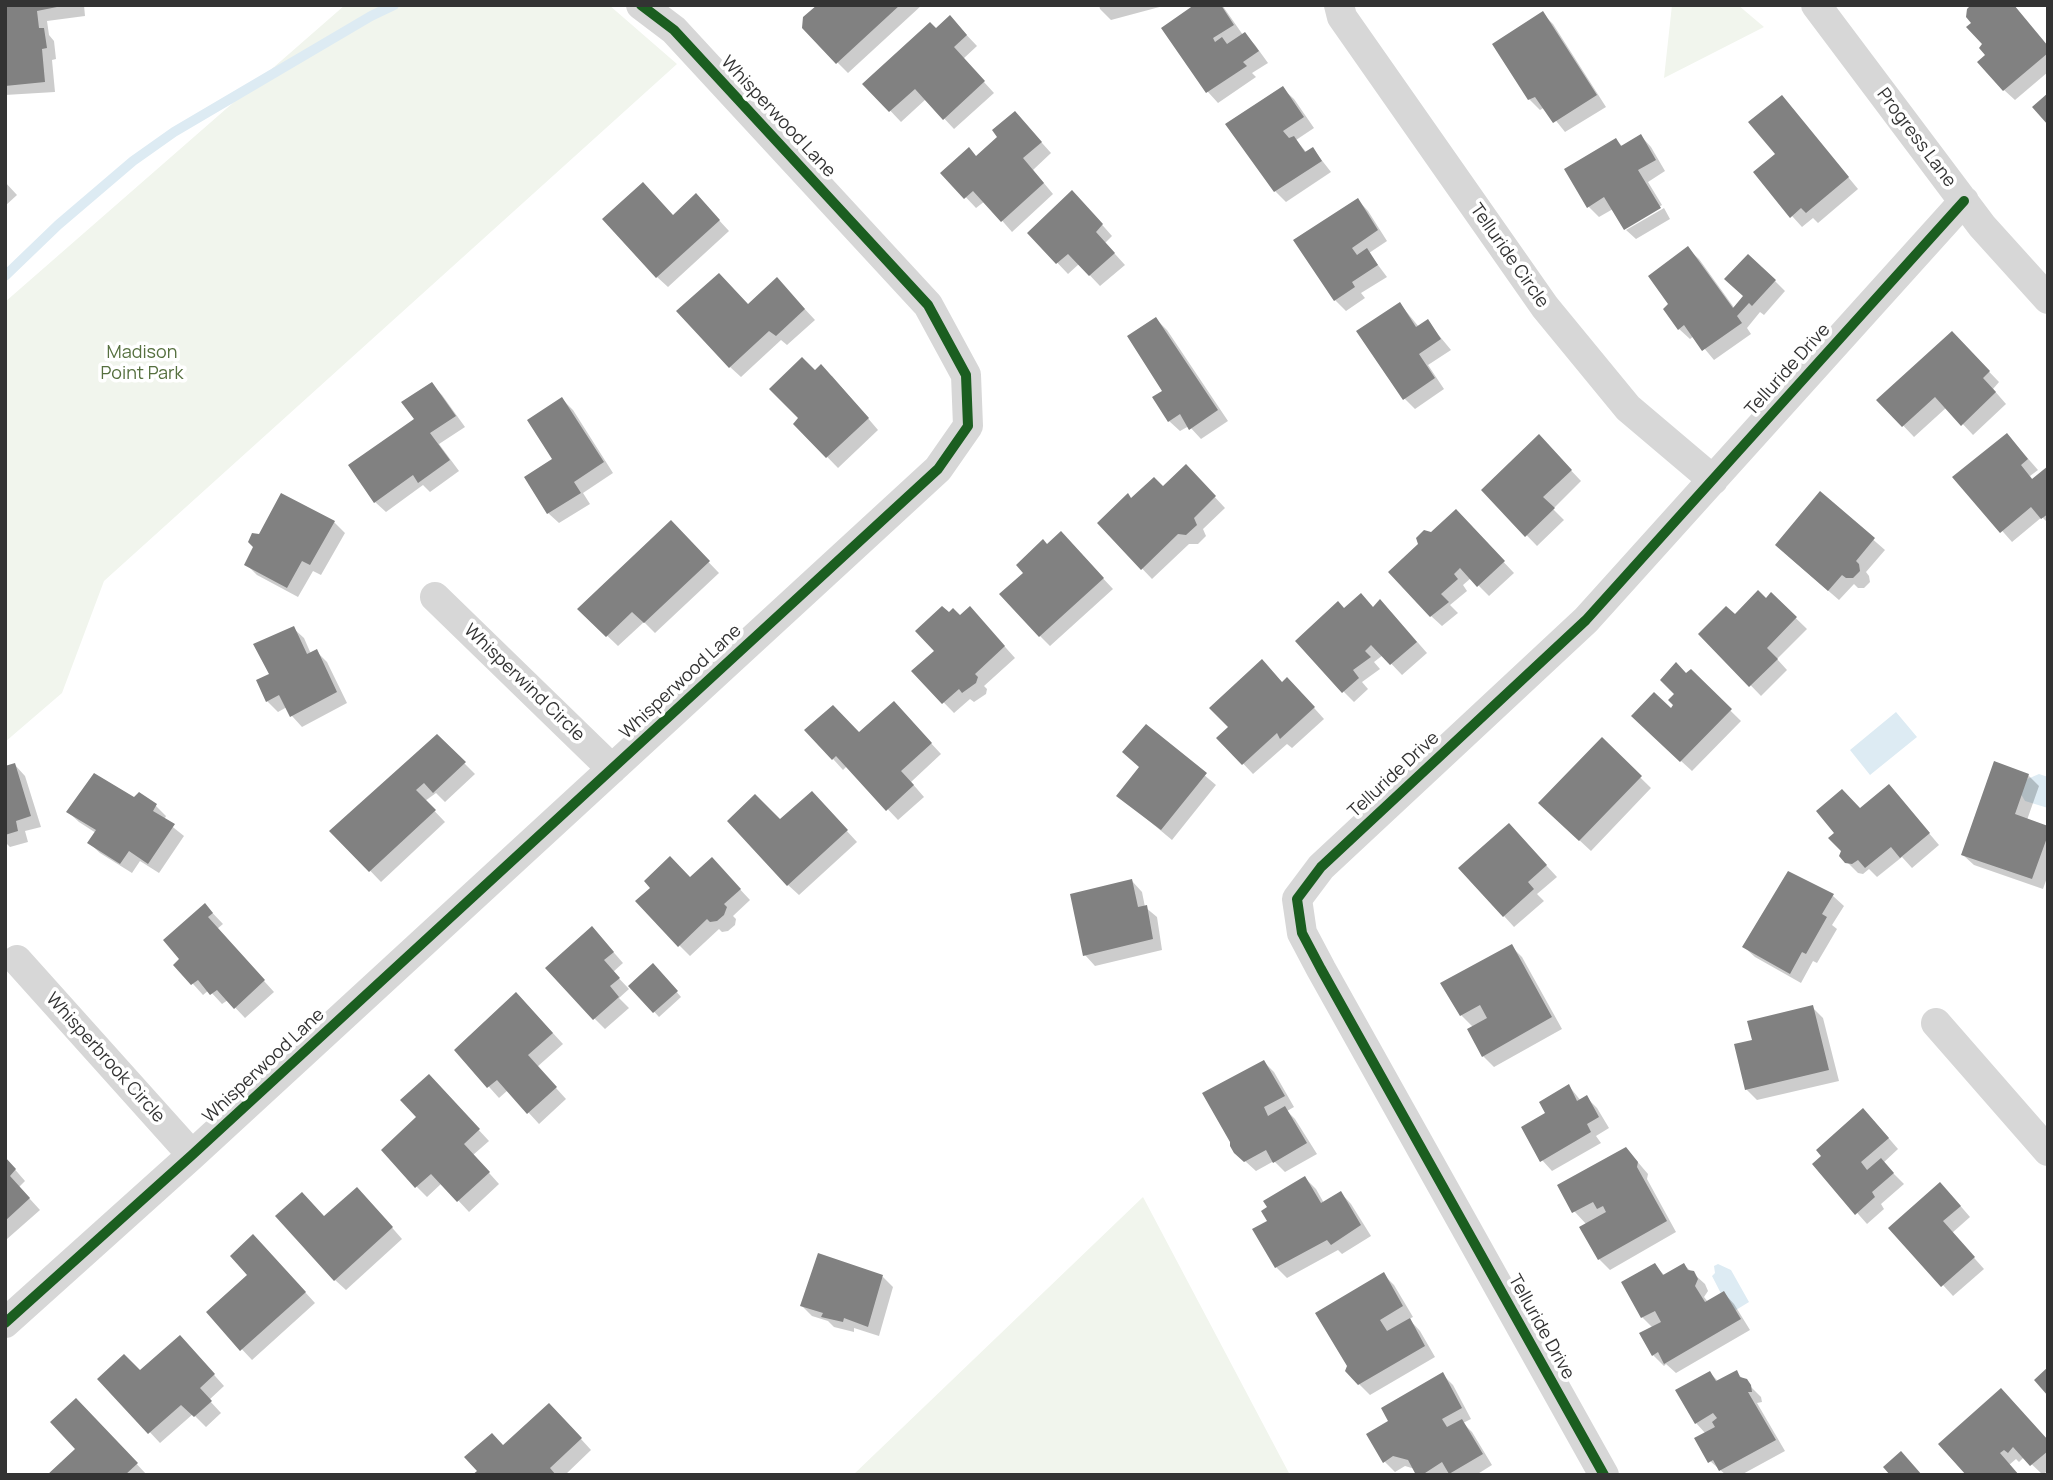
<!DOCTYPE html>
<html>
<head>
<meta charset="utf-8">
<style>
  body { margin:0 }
  #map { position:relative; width:2053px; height:1480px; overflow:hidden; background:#fff; font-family:Manrope,sans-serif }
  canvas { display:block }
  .frame { position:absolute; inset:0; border:7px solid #333; pointer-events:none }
</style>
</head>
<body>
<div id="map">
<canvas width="2053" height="1480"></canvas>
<div class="frame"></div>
</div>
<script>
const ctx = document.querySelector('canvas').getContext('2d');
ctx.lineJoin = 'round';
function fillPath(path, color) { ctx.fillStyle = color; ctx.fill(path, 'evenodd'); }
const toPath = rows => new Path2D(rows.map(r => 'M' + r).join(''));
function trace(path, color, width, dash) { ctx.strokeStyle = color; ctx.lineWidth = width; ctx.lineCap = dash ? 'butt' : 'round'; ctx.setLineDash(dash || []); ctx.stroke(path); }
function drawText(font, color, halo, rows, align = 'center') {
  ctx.font = font + ' Manrope,sans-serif'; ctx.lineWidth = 7; ctx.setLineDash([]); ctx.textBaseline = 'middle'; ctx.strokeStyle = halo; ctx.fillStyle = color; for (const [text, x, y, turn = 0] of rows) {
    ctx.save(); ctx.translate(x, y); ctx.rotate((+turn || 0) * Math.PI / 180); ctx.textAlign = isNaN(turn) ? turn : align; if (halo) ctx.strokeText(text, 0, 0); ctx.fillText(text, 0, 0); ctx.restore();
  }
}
fillPath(toPath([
  [345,5,609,5,677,64,104,581,62,693,5,742,5,302],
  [1672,5,1738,5,1764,27,1664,78],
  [1143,1197,1290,1475,853,1475]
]), '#f1f5ed');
fillPath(toPath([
  [1896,712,1917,737,1870,775,1850,750],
  [2039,774,2048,777,2048,808,2025,801,2019,791,2025,780],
  [1718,1264,1731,1270,1749,1302,1731,1313,1712,1276,1715,1273,1714,1266]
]), '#ddebf3');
fillPath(toPath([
  [5,5,84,5,85,16,47,21,49,35,54,41,56,59,52,60,55,92,5,95],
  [820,5,922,5,848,73,837,62],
  [1099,5,1167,5,1111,20,1100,9],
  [1198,5,1222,5,1243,35,1245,34,1255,45,1268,63,1252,73,1256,77,1218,103,1208,92,1163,28],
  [1542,13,1553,24,1606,107,1565,132,1545,107,1540,110,1529,99],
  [960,28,977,46,963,59,994,93,954,129,926,99,901,122,865,84,936,30],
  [2048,46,2048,72,2015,100,2004,90,1987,55],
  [1283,89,1294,99,1314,128,1296,140,1307,153,1313,149,1331,172,1286,202,1275,191],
  [1782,97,1858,189,1818,223,1813,218,1802,227,1792,216,1778,154],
  [1025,124,1051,153,1033,170,1053,194,1012,232,985,201,976,208,943,173,976,158],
  [1641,136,1651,147,1665,171,1648,182,1662,205,1625,227,1625,229,1613,209,1599,217,1588,206,1616,140,1623,147],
  [5,182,17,195,5,206],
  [1358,200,1368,211,1387,241,1369,253,1387,277,1361,293,1365,298,1346,311,1335,300],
  [1083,203,1112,236,1105,243,1125,265,1100,286,1079,264,1068,274,1029,233],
  [706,206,729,231,668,287,657,277,673,217],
  [1664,208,1670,219,1636,239,1626,230],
  [1688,249,1699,259,1735,309,1775,281,1785,291,1764,315,1760,312,1747,328,1751,334,1714,360,1694,336,1690,339,1679,329,1671,304],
  [787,290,815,320,787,345,781,340,741,377,730,367,748,306],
  [1400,304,1419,327,1427,321,1451,350,1428,365,1444,389,1415,409,1404,398],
  [1156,319,1167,330,1228,421,1201,439,1189,426,1180,431,1169,421],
  [1952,333,1999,382,1993,389,2006,404,1973,435,1947,407,1914,437,1879,400],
  [815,372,832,376,878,430,838,468,795,424,800,418],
  [431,384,442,395,465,427,439,444,459,471,430,492,423,485,386,512,375,502],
  [562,399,573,410,613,473,583,493,590,504,559,523,548,513],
  [2017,446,2038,470,2030,476,2033,480,2048,468,2048,523,2042,517,2012,542,1955,477],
  [1549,447,1581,481,1553,509,1564,520,1537,546,1483,490],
  [1186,466,1225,508,1203,529,1206,536,1198,544,1189,544,1152,579,1099,523,1132,500,1163,488],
  [1821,494,1885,550,1866,572,1869,576,1870,582,1864,588,1858,588,1854,584,1839,600,1788,556],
  [334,522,345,533,321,575,313,571,298,597,257,575,246,564,260,536],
  [1466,522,1514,573,1489,596,1471,578,1463,585,1467,591,1450,605,1458,613,1442,626,1431,616,1432,534],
  [671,523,719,573,655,633,644,622,618,646,579,609],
  [1071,544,1113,589,1050,646,1040,636,1025,573,1047,546],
  [1771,594,1807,629,1777,659,1787,670,1761,696,1701,634,1766,600],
  [1374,608,1391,612,1427,653,1402,675,1383,655,1374,662,1380,669,1362,682,1368,689,1354,702,1344,692,1345,610],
  [949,615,980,619,1015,658,984,686,987,689,986,694,974,702,970,699,954,713,913,671,936,651],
  [293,628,304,638,311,654,316,651,327,662,347,703,302,727,292,716,287,707,278,712,267,701,272,675],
  [1691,672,1741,721,1692,771,1644,727,1671,711,1686,675],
  [1283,683,1298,690,1324,719,1292,748,1287,744,1253,774,1219,738],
  [904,714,941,754,911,782,924,797,898,820,847,766,843,770,807,730,859,735],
  [1146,726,1216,785,1172,840,1118,795,1140,768],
  [437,736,475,774,445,802,436,793,425,801,445,822,381,882,332,831],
  [1602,740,1651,788,1591,851,1551,814],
  [15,765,25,776,41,827,25,831,28,842,10,847,5,842,5,768],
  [2028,775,2039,786,2027,820,2048,828,2048,875,2043,889,1974,865,1963,855],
  [1889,786,1939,845,1912,868,1902,857,1877,877,1869,869,1863,874,1858,873,1841,856,1843,851,1836,833],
  [134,800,156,806,166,816,164,820,184,836,159,873,140,861,132,873,100,853,89,843,96,833,79,822,68,812],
  [822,804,857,842,799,895,788,885,780,821],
  [1519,836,1557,877,1537,894,1544,901,1514,927,1504,916],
  [722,870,750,900,733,916,736,919,735,925,728,931,722,932,719,929,690,956,679,945,690,879],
  [1132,881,1142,892,1145,907,1157,917,1162,950,1095,966,1085,955],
  [1833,896,1844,906,1832,925,1837,929,1817,963,1813,961,1801,983,1755,957,1744,947],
  [205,905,223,924,217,929,274,992,245,1018,228,1000,222,1004,209,990,203,995,176,965,182,959],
  [602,939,623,963,613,972,629,989,619,998,629,1008,605,1029,594,1018],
  [1511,946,1522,957,1562,1029,1494,1067,1483,1056,1474,1028,1461,1015],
  [658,970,681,997,659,1017,631,986],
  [527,1005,563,1044,537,1067,566,1099,539,1124,508,1090,499,1098,456,1050],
  [1812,1007,1823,1018,1839,1081,1757,1100,1746,1089,1754,1042],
  [1264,1062,1274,1072,1294,1107,1287,1111,1295,1119,1317,1154,1285,1172,1274,1161,1256,1171,1235,1152],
  [1569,1086,1581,1101,1587,1098,1597,1108,1609,1128,1596,1136,1601,1143,1552,1171,1542,1160,1548,1114],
  [439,1087,489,1141,473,1155,499,1184,469,1212,442,1183,427,1197,416,1186],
  [1874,1121,1898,1149,1883,1163,1904,1184,1881,1204,1884,1209,1867,1224,1814,1164],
  [5,1158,25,1181,19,1187,40,1210,7,1239,5,1237],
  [1636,1160,1648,1174,1647,1179,1676,1232,1610,1270,1599,1259,1587,1225,1574,1211],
  [1305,1178,1316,1189,1324,1203,1341,1193,1351,1204,1371,1236,1342,1254,1338,1250,1287,1278,1276,1267,1269,1221],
  [1951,1195,1970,1217,1952,1233,1984,1269,1953,1296,1891,1228],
  [368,1200,402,1239,346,1290,335,1280,325,1218],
  [264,1247,315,1303,252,1360,208,1313,250,1275],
  [1655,1265,1665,1276,1684,1265,1705,1284,1708,1291,1704,1297,1708,1302,1724,1293,1734,1304,1750,1330,1676,1373,1666,1364,1664,1366,1653,1355,1653,1328,1642,1317],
  [1383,1274,1394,1285,1413,1317,1409,1319,1420,1331,1435,1357,1370,1395,1359,1384],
  [883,1277,893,1287,879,1336,854,1328,854,1332,834,1327,828,1321,812,1316,802,1306],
  [190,1348,224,1386,209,1400,221,1413,206,1427,193,1414,160,1443,100,1379,141,1373],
  [1736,1372,1761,1397,1762,1402,1757,1403,1785,1451,1741,1475,1726,1475,1710,1461,1706,1434,1696,1423,1710,1373,1719,1382],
  [1443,1375,1453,1385,1471,1419,1463,1423,1472,1432,1492,1465,1476,1475,1418,1475,1415,1469,1405,1466,1395,1472,1385,1462,1391,1422],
  [87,1411,147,1475,49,1475,78,1449],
  [560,1416,591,1450,565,1475,475,1475,504,1447],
  [2048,1441,2048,1470,2043,1475,2024,1457,2019,1462,2016,1459,2009,1465,1940,1444]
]), '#0003');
trace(toPath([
  [5,276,58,225,133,161,174,132,371,16,394,5]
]), '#ddebf3', 10);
fillPath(toPath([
  [5,5,67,5,37,11,39,28,44,28,47,48,42,49,45,82,5,86],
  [817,5,900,5,836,64,802,28,803,17],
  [1194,5,1221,5,1234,25,1213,38,1215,42,1222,37,1227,44,1245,32,1259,51,1243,62,1247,66,1206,93,1161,28],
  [1971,5,2014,5,2048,46,2048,53,2003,91,1977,62,1985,55,1979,48,1982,44,1966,27,1971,23,1966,17,1967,9],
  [1543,11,1597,95,1553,123,1535,97,1528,100,1492,44],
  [950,15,967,35,954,47,985,81,943,120,915,89,889,112,862,84,930,22,936,28],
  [1283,86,1304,117,1283,131,1289,138,1294,136,1305,152,1313,147,1322,161,1274,192,1225,124],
  [2048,93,2048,125,2032,107],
  [1782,95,1849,177,1806,213,1801,208,1790,218,1753,172,1775,154,1748,122],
  [1015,111,1042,142,1023,158,1044,183,1001,222,973,191,964,199,940,173,969,147,976,156,997,137,992,130],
  [1641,134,1656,160,1638,170,1661,208,1624,230,1604,197,1587,208,1564,169,1616,138,1621,146],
  [643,182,673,215,696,193,720,220,656,278,602,219],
  [1072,190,1103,224,1096,232,1115,253,1089,276,1068,254,1056,264,1027,233],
  [1358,198,1378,230,1352,248,1357,255,1367,248,1378,265,1352,282,1355,287,1334,301,1293,240],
  [1688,246,1733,308,1743,296,1724,279,1748,254,1776,280,1752,306,1749,303,1737,316,1742,323,1702,351,1684,325,1678,330,1663,309,1668,304,1648,276],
  [719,273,748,304,777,277,805,309,776,336,769,331,729,368,676,311],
  [1400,302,1416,327,1428,319,1441,339,1419,354,1435,378,1403,400,1356,331],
  [1156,317,1218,410,1189,430,1180,414,1168,422,1152,397,1162,391,1127,336],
  [1952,331,1990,371,1983,378,1996,392,1961,426,1935,397,1902,427,1876,400],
  [802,357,815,370,821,364,869,418,826,458,793,424,798,418,769,389],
  [432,382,456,416,430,433,450,460,418,483,413,475,374,503,348,465,414,419,401,402],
  [562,397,604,462,574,482,581,493,547,514,524,477,552,459,527,420],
  [2007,433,2028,459,2021,465,2032,479,2048,466,2048,514,2041,519,2031,507,2000,533,1952,477],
  [1539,434,1572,470,1543,497,1555,508,1525,537,1481,490],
  [1186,464,1216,496,1194,518,1197,525,1186,535,1178,534,1141,570,1097,523,1128,493,1131,498,1154,477,1163,486],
  [1820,491,1875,538,1856,561,1859,564,1860,571,1853,578,1846,578,1842,575,1828,591,1775,545],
  [281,493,335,521,310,565,302,561,287,588,244,565,253,547,248,542,252,533,259,534],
  [1456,509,1505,561,1477,587,1460,568,1454,574,1458,579,1441,594,1449,602,1430,617,1388,572,1418,544,1416,538,1424,530,1431,532],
  [671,520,710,561,644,623,632,612,606,637,577,609],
  [1061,531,1104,578,1039,637,999,594,1023,573,1016,565,1043,539,1047,544],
  [1758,590,1766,598,1771,592,1797,617,1767,648,1778,659,1749,687,1698,634,1726,606,1735,614],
  [1361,593,1373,607,1380,599,1417,642,1390,665,1371,645,1365,651,1371,657,1353,670,1359,678,1342,693,1295,641,1338,601,1344,608],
  [942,606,949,612,953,608,960,615,970,606,1005,646,975,674,978,677,976,683,962,693,959,689,942,704,911,671,934,651,915,631],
  [294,626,307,654,317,649,337,692,290,717,279,695,266,702,256,680,269,674,253,644],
  [1262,659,1282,682,1287,677,1315,707,1280,739,1277,733,1242,765,1216,738,1228,727,1209,708],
  [1676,662,1686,673,1691,669,1732,709,1680,762,1631,716,1654,692,1671,708,1673,705,1668,700,1674,694,1660,680],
  [894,701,932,743,901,771,914,785,886,811,836,756,832,760,804,730,833,705,859,732],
  [1146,724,1207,773,1161,830,1116,796,1139,767,1122,752],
  [437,734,466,762,433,793,424,783,416,790,436,810,369,872,329,831],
  [1602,737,1642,776,1579,841,1538,803],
  [1994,761,2029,774,2015,814,2048,826,2048,835,2032,879,1961,855],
  [15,763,31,816,16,821,18,831,5,835,5,766],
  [94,773,134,797,139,792,157,804,153,811,175,824,148,864,129,851,120,864,87,843,96,830,66,812],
  [1889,784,1930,833,1900,858,1891,847,1865,868,1858,860,1852,864,1845,863,1839,856,1841,851,1828,838,1834,833,1816,811,1842,789,1860,808],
  [812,791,848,830,787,886,727,821,755,794,780,819],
  [1509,823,1547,865,1528,882,1534,889,1503,917,1458,868],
  [670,856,690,877,712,857,741,889,724,904,727,907,724,915,717,921,710,922,707,919,678,947,635,901,650,888,644,881],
  [1788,871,1834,894,1822,914,1827,917,1806,954,1802,952,1790,974,1742,947],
  [1132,879,1138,907,1147,905,1153,939,1083,956,1070,894],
  [205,903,213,913,208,917,265,980,234,1009,217,990,210,995,198,980,191,985,173,965,179,959,163,940],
  [592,926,614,952,604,960,620,978,610,986,619,997,593,1020,545,968],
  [1512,944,1552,1017,1482,1057,1467,1029,1487,1018,1480,1005,1460,1016,1440,983],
  [653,963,678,991,653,1013,628,986],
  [516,992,553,1033,528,1055,557,1087,527,1114,497,1080,487,1088,454,1050],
  [1813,1005,1829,1070,1745,1090,1734,1044,1752,1040,1747,1021],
  [1264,1060,1285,1096,1264,1107,1268,1116,1285,1106,1307,1143,1273,1163,1266,1150,1244,1162,1234,1153,1230,1146,1230,1142,1202,1093],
  [429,1074,480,1129,464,1144,490,1172,457,1202,431,1174,415,1188,381,1150,416,1117,400,1100],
  [1569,1084,1577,1101,1587,1095,1599,1117,1587,1124,1591,1132,1540,1162,1521,1127,1545,1113,1539,1102],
  [1863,1108,1889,1138,1861,1162,1867,1170,1881,1158,1894,1173,1872,1192,1875,1197,1855,1215,1812,1164,1821,1156,1816,1150],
  [1626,1147,1638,1162,1637,1167,1667,1221,1598,1260,1579,1227,1606,1212,1603,1206,1597,1209,1593,1202,1572,1213,1557,1185],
  [5,1157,16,1169,10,1176,30,1198,5,1221],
  [1305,1176,1321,1203,1341,1191,1361,1225,1331,1245,1327,1240,1275,1268,1252,1229,1267,1221,1261,1211,1267,1207,1263,1201],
  [1940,1182,1961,1206,1943,1221,1975,1257,1941,1287,1888,1228],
  [357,1187,393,1227,334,1281,275,1216,302,1192,324,1216],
  [253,1234,306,1292,240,1351,206,1312,247,1275,230,1256],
  [818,1253,883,1275,868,1327,844,1318,843,1322,821,1317,823,1313,800,1306],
  [1655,1263,1663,1275,1684,1263,1688,1270,1694,1271,1698,1279,1695,1286,1705,1302,1724,1291,1741,1319,1664,1364,1658,1352,1652,1356,1639,1333,1661,1322,1655,1311,1641,1318,1621,1282],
  [1384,1272,1403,1306,1380,1320,1387,1331,1410,1318,1425,1346,1358,1385,1345,1371,1347,1366,1315,1313],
  [180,1335,215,1374,200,1388,212,1401,194,1417,181,1405,148,1434,97,1379,124,1354,140,1370],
  [2048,1367,2048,1396,2034,1380],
  [1737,1370,1740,1377,1747,1379,1751,1385,1752,1392,1748,1392,1776,1440,1719,1471,1713,1460,1708,1463,1694,1438,1715,1427,1712,1422,1717,1418,1713,1413,1695,1424,1675,1390,1710,1371,1716,1381],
  [1443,1372,1462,1408,1442,1419,1447,1427,1462,1419,1483,1454,1449,1474,1442,1462,1422,1475,1416,1475,1408,1460,1393,1456,1383,1463,1366,1434,1388,1421,1381,1408],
  [2001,1388,2048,1440,2048,1451,2030,1466,2013,1447,2008,1453,2004,1450,2000,1453,2019,1475,1966,1475,1938,1444],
  [76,1398,138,1463,125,1475,47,1475,75,1449,50,1422],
  [549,1403,582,1438,550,1468,556,1475,472,1475,477,1471,464,1457,492,1433,503,1445],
  [1901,1451,1922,1475,1890,1475,1883,1467]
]), '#818181');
trace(toPath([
  [1339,5,1342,17,1545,307,1628,408,1713,480],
  [1816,5,1982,226,2048,299],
  [435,597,612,769],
  [17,960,192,1155],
  [1936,1023,2048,1151],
  [5,1323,192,1155,938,469,968,426,966,375,928,305,674,30,641,5],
  [1604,1475,1321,969,1302,933,1297,899,1321,867,1586,620,1964,201]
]), '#d7d7d7', 30);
trace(toPath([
  [5,1323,192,1155,938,469,968,426,966,375,928,305,674,30,641,5],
  [1604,1475,1321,969,1302,933,1297,899,1321,867,1586,620,1964,201]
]), '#1b5e20', 10);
drawText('18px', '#333', '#fff', [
  ["Whisperwood Lane",778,117,47],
  ["Progress Lane",1916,138,53],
  ["Telluride Circle",1509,256,55],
  ["Telluride Drive",1788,370,-48],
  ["Whisperwood Lane",681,682,-43],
  ["Whisperwind Circle",524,683,44],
  ["Telluride Drive",1394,775,-43],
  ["Whisperbrook Circle",105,1058,48],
  ["Whisperwood Lane",264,1066,-43],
  ["Telluride Drive",1541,1327,61]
]);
drawText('18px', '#56703f', '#fff', [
  ["Madison",142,353],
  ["Point Park",142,374]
]);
</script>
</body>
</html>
